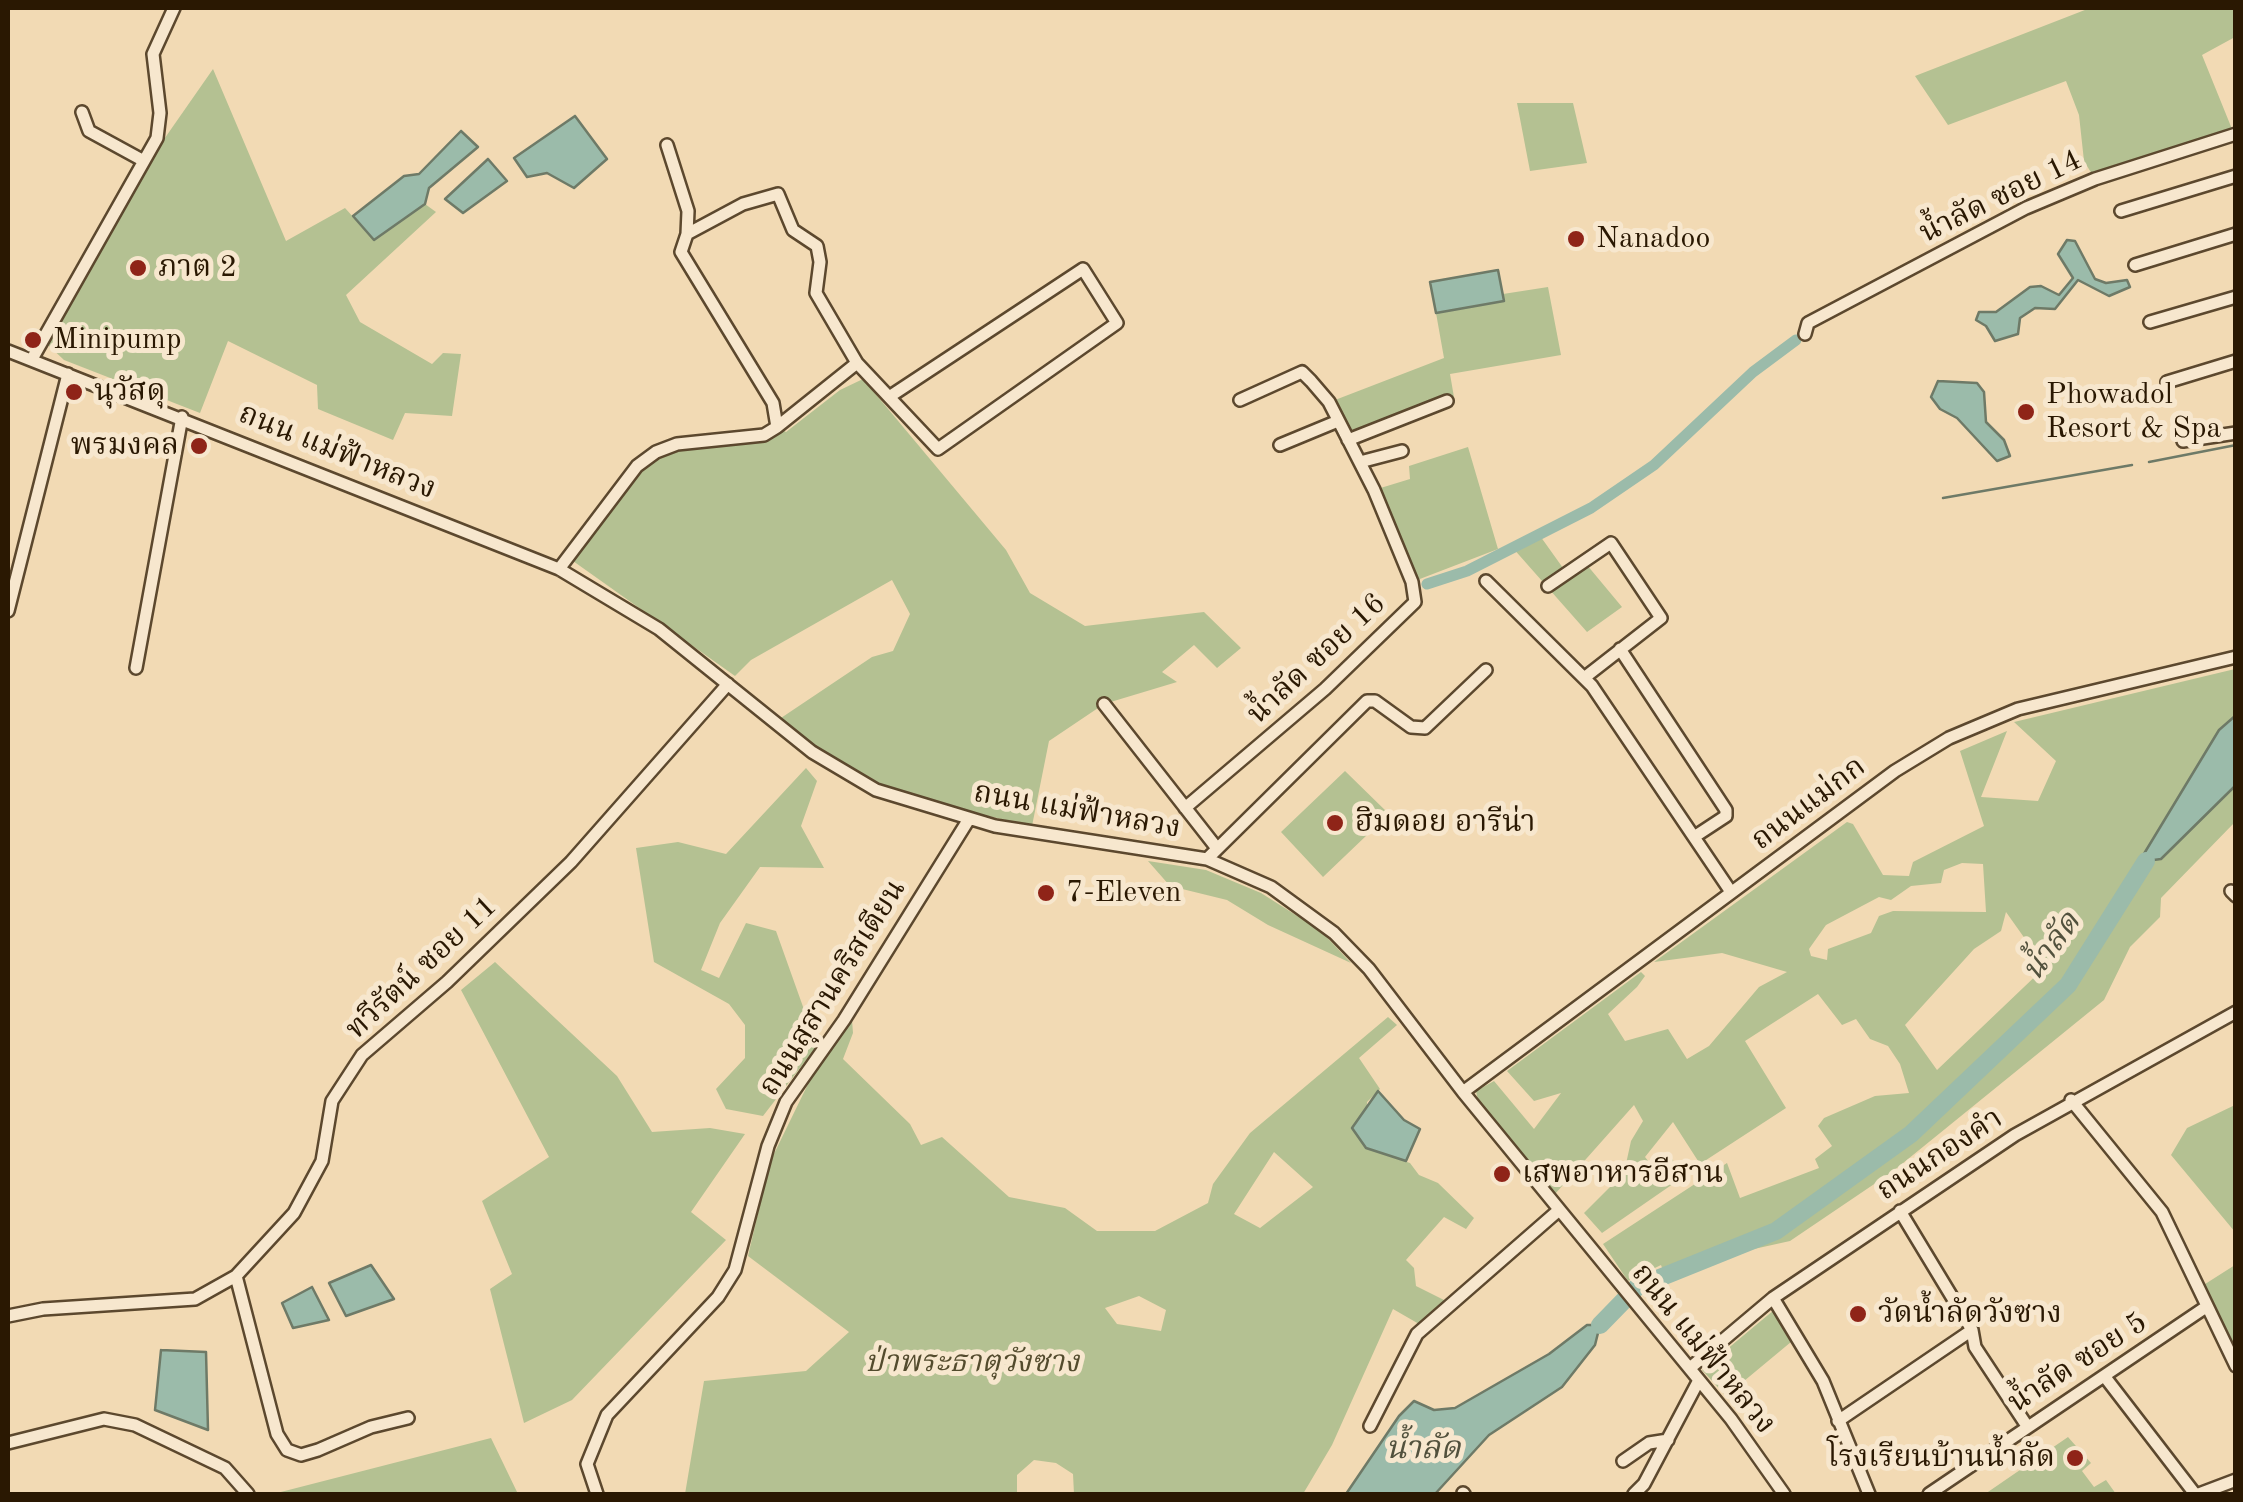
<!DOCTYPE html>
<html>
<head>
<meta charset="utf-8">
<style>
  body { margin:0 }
  #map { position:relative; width:2243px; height:1502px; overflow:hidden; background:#f2dab4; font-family:"Old Standard TT",serif }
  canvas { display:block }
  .frame { position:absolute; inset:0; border:10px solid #2a1802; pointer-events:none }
</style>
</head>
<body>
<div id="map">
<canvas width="2243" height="1502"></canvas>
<div class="frame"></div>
</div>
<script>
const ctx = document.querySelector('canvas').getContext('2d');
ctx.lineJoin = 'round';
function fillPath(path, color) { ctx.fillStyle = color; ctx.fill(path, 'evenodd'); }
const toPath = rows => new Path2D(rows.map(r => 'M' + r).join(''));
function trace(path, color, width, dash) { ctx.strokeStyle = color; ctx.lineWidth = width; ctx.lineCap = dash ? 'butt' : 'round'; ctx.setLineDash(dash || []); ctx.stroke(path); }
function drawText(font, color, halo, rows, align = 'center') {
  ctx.font = font + ' "Old Standard TT","Noto Serif Thai",serif'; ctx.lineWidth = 10; ctx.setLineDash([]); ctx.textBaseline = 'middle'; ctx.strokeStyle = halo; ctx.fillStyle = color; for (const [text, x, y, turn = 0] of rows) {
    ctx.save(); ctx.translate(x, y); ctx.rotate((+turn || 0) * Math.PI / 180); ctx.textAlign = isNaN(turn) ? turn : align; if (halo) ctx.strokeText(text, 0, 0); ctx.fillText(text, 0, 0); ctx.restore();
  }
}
fillPath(toPath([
  [2090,8,2235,8,2235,37,2202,55,2234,134,2095,179,2084,161,2079,115,2066,81,1948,125,1915,76],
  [213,69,286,241,345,208,374,240,425,204,436,212,346,295,360,322,432,364,443,353,461,354,452,416,405,413,393,440,318,409,317,385,228,341,200,413,64,360,46,343,160,145],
  [1573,103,1587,163,1530,171,1517,103],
  [1548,287,1561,355,1450,374,1455,403,1407,415,1352,439,1335,400,1444,358,1436,313,1504,301,1503,294],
  [863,379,1006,550,1030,593,1085,626,1204,612,1241,648,1217,668,1194,645,1162,672,1177,682,1104,704,1049,741,1032,826,931,803,858,776,775,722,872,657,893,651,910,614,892,580,751,660,735,676,573,561,582,533,656,452,764,435,777,427,786,432,840,390],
  [1468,447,1498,549,1412,582,1374,490,1410,479,1409,466],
  [1538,533,1568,575,1587,565,1622,607,1587,632,1512,547],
  [2235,669,2235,716,2219,730,2140,861,2162,858,2235,786,2235,822,2161,898,2160,917,2130,947,2104,1000,1892,1172,1790,1241,1727,1255,1667,1281,1661,1265,1628,1281,1603,1244,1727,1163,1740,1198,1819,1168,1815,1159,1832,1146,1818,1126,1824,1118,1875,1096,1909,1093,1900,1064,1888,1046,1870,1039,1856,1019,1842,1025,1818,994,1745,1041,1786,1108,1700,1164,1673,1122,1645,1157,1654,1168,1671,1157,1683,1177,1602,1233,1584,1213,1624,1173,1631,1141,1643,1121,1634,1105,1555,1194,1479,1105,1476,1091,1494,1081,1534,1129,1561,1093,1534,1101,1507,1071,1641,972,1645,976,1637,987,1608,1014,1625,1041,1668,1029,1687,1059,1709,1046,1759,987,1787,972,1722,953,1654,962,1847,822,1853,824,1883,875,1909,876,1913,862,1984,826,1960,751,2007,731,1981,797,2038,801,2056,761,2014,722],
  [1962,863,1983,864,1986,912,1893,911,1879,916,1871,933,1828,949,1827,960,1811,956,1809,949,1826,925,1879,897,1891,900,1911,886,1941,883,1944,870],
  [2006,912,2045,967,1937,1070,1905,1025,1974,949,2001,931],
  [806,768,817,781,801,826,824,868,760,867,720,923,701,970,719,978,746,923,776,931,817,1046,763,1116,726,1109,716,1089,745,1058,745,1025,729,1004,654,962,636,848,678,842,726,854],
  [1345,771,1389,814,1323,877,1281,832],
  [1148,861,1206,870,1261,893,1321,931,1351,963,1268,925,1227,900,1170,886],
  [495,962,617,1076,652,1132,710,1128,745,1134,691,1212,726,1240,572,1400,524,1423,490,1289,512,1274,482,1201,549,1157,461,990],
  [1388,1017,1397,1025,1359,1058,1380,1089,1367,1102,1366,1148,1410,1163,1419,1175,1438,1183,1474,1218,1466,1229,1444,1217,1406,1260,1414,1268,1416,1286,1446,1301,1419,1324,1393,1309,1332,1445,1303,1494,1074,1494,1073,1474,1056,1463,1034,1460,1017,1475,1017,1494,685,1494,704,1381,806,1371,849,1332,748,1256,770,1162,809,1082,852,1020,853,1033,843,1059,910,1124,921,1145,942,1137,1009,1197,1065,1208,1097,1231,1155,1231,1208,1203,1213,1184,1250,1133],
  [1274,1152,1313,1187,1260,1228,1234,1214],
  [1139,1296,1166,1310,1161,1331,1117,1324,1105,1308],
  [2235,1105,2236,1105,2235,1232,2171,1155,2187,1128],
  [2235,1265,2235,1357,2202,1286],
  [1774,1310,1797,1337,1726,1396,1702,1370],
  [2068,1437,2091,1463,2082,1471,2094,1487,2106,1480,2116,1494,1985,1494],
  [491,1438,518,1494,273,1494]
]), '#b4c192');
const water = toPath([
  [575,116,607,159,574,188,547,173,527,177,514,158,575,116],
  [461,131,478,147,429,188,425,204,374,240,353,216,404,176,419,174,461,131],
  [488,159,507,181,463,213,445,199,488,159],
  [2067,240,2075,241,2095,279,2106,283,2127,280,2130,287,2109,296,2078,280,2055,309,2035,308,2020,318,2018,334,1995,341,1986,326,1976,320,1979,312,1996,312,2030,287,2041,286,2059,295,2073,278,2058,254,2067,240],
  [1498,270,1504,301,1436,313,1430,282,1498,270],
  [1938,381,1977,383,1984,392,1986,422,2004,440,2010,456,1997,461,1957,418,1940,409,1931,397,1938,381],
  [2235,716,2235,786,2161,859,2139,862,2219,730,2235,716],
  [1378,1091,1404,1120,1420,1129,1406,1161,1366,1148,1352,1128,1378,1091],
  [371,1265,394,1299,346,1316,329,1283,371,1265],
  [312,1287,329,1320,293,1328,282,1303,312,1287],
  [1587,1325,1600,1325,1595,1345,1562,1387,1489,1435,1435,1494,1346,1494,1399,1416,1414,1401,1434,1410,1455,1408,1549,1354,1587,1325],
  [161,1350,206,1352,208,1430,155,1410,161,1350]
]);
fillPath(water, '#9bbbaa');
trace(water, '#6e7a67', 2.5);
trace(toPath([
  [2149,462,2236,445],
  [1943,498,2132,465]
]), '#6e7a67', 2.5);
trace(toPath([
  [1427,584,1467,571,1591,508,1654,465,1753,372,1796,340]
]), '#9bbbaa', 11);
trace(toPath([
  [1600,1325,1637,1287,1776,1231,1911,1134,2068,985,2146,861]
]), '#9bbbaa', 18);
const minor = toPath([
  [82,112,89,131,144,161],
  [667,145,688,211,687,234],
  [2121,211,2236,176],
  [2135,265,2236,234],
  [2150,322,2236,297],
  [1805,334,1808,323,2026,208,2095,179,2236,134],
  [8,351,559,569,659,629,812,752,876,790,995,826,1207,859,1271,887,1334,933,1369,969,1463,1092,1731,1419,1784,1494],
  [32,359,157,138,160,113,153,54,174,8],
  [2167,382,2236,361],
  [777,427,857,363],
  [1348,440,1447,401],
  [2183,441,2236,433],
  [1280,445,1338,421],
  [1360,462,1402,451],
  [559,569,637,466,656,452,677,444,764,435,777,427,773,403,681,252,687,234,743,204,778,194,793,230,817,246,820,262,816,293,857,363,938,449,1117,323,1083,269,889,397],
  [1486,581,1592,686,1731,892],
  [1548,586,1611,543,1661,618,1584,678],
  [8,611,68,374],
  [1620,649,1726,810,1726,816,1694,837],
  [136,668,182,417],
  [1104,704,1216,847],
  [1185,808,1325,689,1415,602,1412,582,1374,490,1329,402,1311,381,1302,372,1240,400],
  [1207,859,1367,701,1375,701,1411,727,1425,728,1486,670],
  [2231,891,2236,896],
  [1463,1092,1895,771,1949,738,2018,709,2236,657],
  [2071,1100,2162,1212,2236,1366],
  [1900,1211,1972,1330,1975,1347,2027,1426],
  [236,1276,277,1434,287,1450,301,1455,318,1450,371,1427,408,1418],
  [1773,1298,1823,1381,1869,1494],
  [8,1316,43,1309,195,1299,236,1276,294,1213,322,1161,332,1101,362,1055,447,982,571,862,728,684],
  [1690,1368,1773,1298,2015,1135,2236,1012],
  [2105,1377,2195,1494],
  [1838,1421,1972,1330],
  [1370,1426,1417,1334,1559,1210],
  [8,1443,104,1419,135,1425,225,1468,248,1494],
  [1623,1461,1649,1443,1668,1440],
  [1463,1493,1464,1494],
  [597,1494,587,1464,607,1415,718,1297,735,1270,768,1146,786,1102,844,1020,969,819],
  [1634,1494,1644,1484,1699,1380],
  [1929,1494,2206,1307],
  [2199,1494,2236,1480]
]);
trace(minor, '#5c482e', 16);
trace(minor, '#f7e7ce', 11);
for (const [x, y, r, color] of [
  [1576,239,10,"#8f2418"],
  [138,268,10,"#8f2418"],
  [33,340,10,"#8f2418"],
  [74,392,10,"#8f2418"],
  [2026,412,10,"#8f2418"],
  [199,446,10,"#8f2418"],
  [1335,823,10,"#8f2418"],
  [1046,893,10,"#8f2418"],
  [1502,1174,10,"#8f2418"],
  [1858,1314,10,"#8f2418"],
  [2075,1458,10,"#8f2418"]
]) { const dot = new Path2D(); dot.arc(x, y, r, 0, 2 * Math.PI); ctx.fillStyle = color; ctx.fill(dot); trace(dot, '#f7e7ce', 4); }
drawText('30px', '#2a1802', '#f7e7ce', [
  ["น้ำลัด ซอย 14",2001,197,-26],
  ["ถนน แม่ฟ้าหลวง",337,452,22],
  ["น้ำลัด ซอย 16",1317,659,-43],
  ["ถนนแม่กก",1809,804,-37],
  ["ถนน แม่ฟ้าหลวง",1077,811,10],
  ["ทวีรัตน์ ซอย 11",422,968,-43],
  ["ถนนสุสานคริสเตียน",833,988,-58],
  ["ถนนกองคำ",1940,1155,-33],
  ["ถนน แม่ฟ้าหลวง",1703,1349,51],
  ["น้ำลัด ซอย 5",2078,1363,-33]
]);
drawText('30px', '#2a1802', '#f7e7ce', [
  ["Nanadoo",1596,239],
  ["ภาต 2",158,268],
  ["Minipump",53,340],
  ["นุวัสดุ",94,392],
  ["Phowadol",2046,395],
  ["Resort & Spa",2046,429],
  ["พรมงคล",179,446,"right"],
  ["ฮิมดอย อารีน่า",1355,823],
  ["7-Eleven",1066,893],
  ["เสพอาหารอีสาน",1522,1174],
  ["วัดน้ำลัดวังซาง",1878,1314],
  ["โรงเรียนบ้านน้ำลัด",2055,1458,"right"]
], 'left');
drawText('italic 30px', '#534b2d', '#f7e7ce', [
  ["ป่าพระธาตุวังซาง",972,1363]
]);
drawText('italic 32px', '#52513d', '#f7e7ce', [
  ["น้ำลัด",2052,947,-54],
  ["น้ำลัด",1423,1450]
]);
</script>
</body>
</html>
